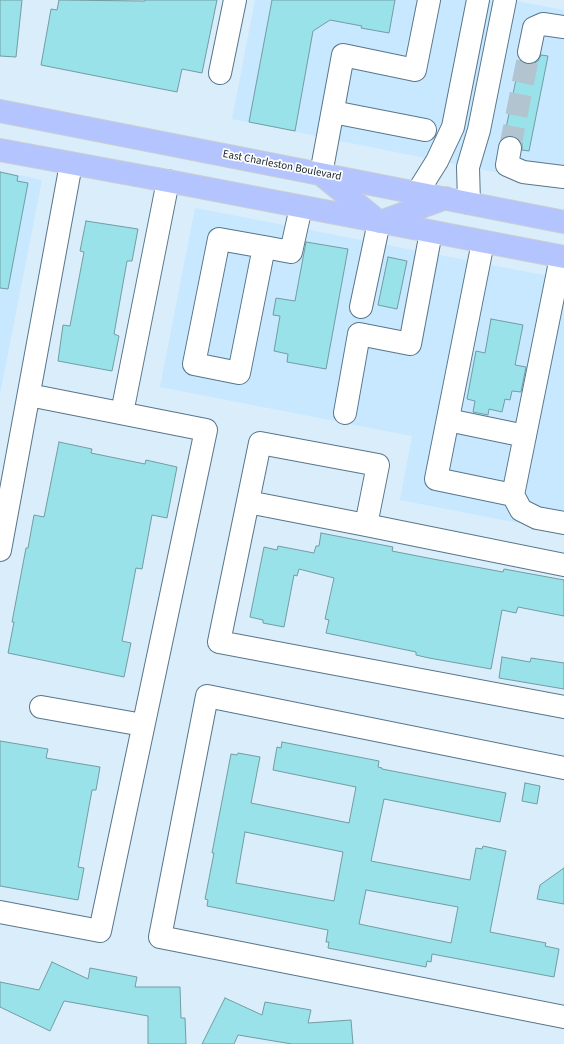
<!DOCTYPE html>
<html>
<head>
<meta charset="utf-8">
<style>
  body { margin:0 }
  canvas { display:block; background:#d9edfa }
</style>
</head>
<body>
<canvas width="564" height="1044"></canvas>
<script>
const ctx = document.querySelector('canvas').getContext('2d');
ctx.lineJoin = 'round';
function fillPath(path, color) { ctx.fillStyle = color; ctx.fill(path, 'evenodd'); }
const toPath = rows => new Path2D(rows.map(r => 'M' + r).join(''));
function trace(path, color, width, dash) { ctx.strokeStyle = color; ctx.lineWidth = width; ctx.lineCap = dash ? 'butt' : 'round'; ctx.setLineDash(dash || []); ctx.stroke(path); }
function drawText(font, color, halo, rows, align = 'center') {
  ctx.font = font + ' "Source Sans 3",sans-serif'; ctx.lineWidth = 3.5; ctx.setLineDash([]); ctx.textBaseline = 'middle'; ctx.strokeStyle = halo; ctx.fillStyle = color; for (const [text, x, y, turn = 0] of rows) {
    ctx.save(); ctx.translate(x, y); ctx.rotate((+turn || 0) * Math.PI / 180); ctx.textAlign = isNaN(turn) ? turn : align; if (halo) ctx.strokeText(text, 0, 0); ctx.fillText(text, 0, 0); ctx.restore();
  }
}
fillPath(toPath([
  [255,0,511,0,564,10,564,186,232,119],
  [0,171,42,180,0,394],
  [195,208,564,279,564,532,400,500,412,436,160,387]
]), '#c7e8fe');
const building = toPath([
  [0,0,22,0,16,57,0,56,0,0],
  [59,0,145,1,145,0,217,0,202,73,182,69,177,92,41,65,51,9,57,10,59,0],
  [272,0,395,0,389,33,361,28,362,26,330,20,313,31,295,131,249,122,272,0],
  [541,55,548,56,529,151,522,150,522,143,518,138,512,136,504,138,520,60,526,64,533,64,538,61,541,55],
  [0,172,18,176,17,181,28,183,8,289,0,288,0,172],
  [86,221,138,229,132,261,127,261,114,334,119,336,112,371,58,361,63,325,70,326,84,252,80,251,86,221],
  [306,242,348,249,326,369,287,362,288,354,274,351,280,316,273,315,276,298,295,301,306,242],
  [388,257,407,261,397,309,378,305,388,257],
  [491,319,523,325,515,365,526,367,521,392,512,391,510,400,505,399,502,412,489,409,488,415,473,412,475,401,467,399,476,351,485,353,491,319],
  [59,442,92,449,91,453,145,464,146,460,177,467,167,518,152,515,142,569,136,568,122,641,131,643,124,677,8,653,14,622,12,622,26,548,28,548,34,515,44,517,59,442],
  [321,533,393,547,392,551,433,559,503,572,504,569,564,580,564,616,518,607,516,613,502,610,491,669,429,658,416,655,416,652,326,633,329,620,325,619,334,578,299,569,297,576,294,575,284,627,263,623,263,620,250,617,264,547,277,550,278,546,314,553,316,546,319,546,321,533],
  [502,657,530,662,531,658,564,663,564,689,499,678,502,657],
  [0,741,48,749,46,758,100,767,96,790,92,790,78,867,84,868,78,900,0,886,0,741],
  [282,742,379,761,378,767,382,768,382,769,506,793,500,822,384,799,371,861,470,880,476,848,482,849,483,846,506,851,490,932,546,943,545,946,559,949,554,977,432,954,431,962,427,961,426,967,328,948,329,942,326,942,328,930,207,906,208,900,205,899,214,853,212,853,231,754,237,755,238,753,260,757,251,803,349,823,356,787,273,770,277,747,281,748,282,742],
  [245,832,343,852,334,901,236,883,245,832],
  [366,890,458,907,451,943,359,924,366,890],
  [525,783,540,786,537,804,522,801,525,783],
  [564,868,564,904,537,899,540,885,564,868],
  [52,962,88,979,90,968,137,977,135,987,180,987,181,1018,185,1018,186,1044,148,1044,148,1016,64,1001,50,1031,0,1007,0,982,39,990,52,962],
  [225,998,262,1015,265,1002,311,1010,308,1023,351,1020,353,1044,292,1044,238,1035,234,1044,202,1044,225,998]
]);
fillPath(building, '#99e2ea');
trace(building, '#729da2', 1);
trace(toPath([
  [510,148,529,52]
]), '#b2c4d0', 22, [22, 11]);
const minor = toPath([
  [529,52,534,28,543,24,564,27],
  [220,73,235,0],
  [333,112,425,130],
  [510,148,507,165,523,172,564,177],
  [321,174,343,55,415,70,429,0],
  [417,193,437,161,453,127,478,0],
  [469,203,468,167,479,130,505,0],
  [483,242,436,479,513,495,561,257],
  [264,247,219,239,194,364,239,373,264,247,291,252,301,207],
  [361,307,379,222],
  [122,413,168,181],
  [345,413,359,334,410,344,431,232],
  [448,420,525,436],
  [513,495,521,510,537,518,564,523],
  [248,502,366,525],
  [0,550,71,164],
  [564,565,366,525,378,465,260,443,219,642,564,707],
  [41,707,143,725],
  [564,768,207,696,160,937,564,1017],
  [0,912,100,931,206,430,29,395]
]);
const major = toPath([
  [0,111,564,222],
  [0,150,168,181,564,257],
  [323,176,378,221],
  [380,222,446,198]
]);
trace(minor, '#58768b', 24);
trace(major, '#cbced0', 24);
trace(minor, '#fff', 22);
trace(major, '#b4c4ff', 22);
drawText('11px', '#142129', '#fff', [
  ["East Charleston Boulevard",282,166,11]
]);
</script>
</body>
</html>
